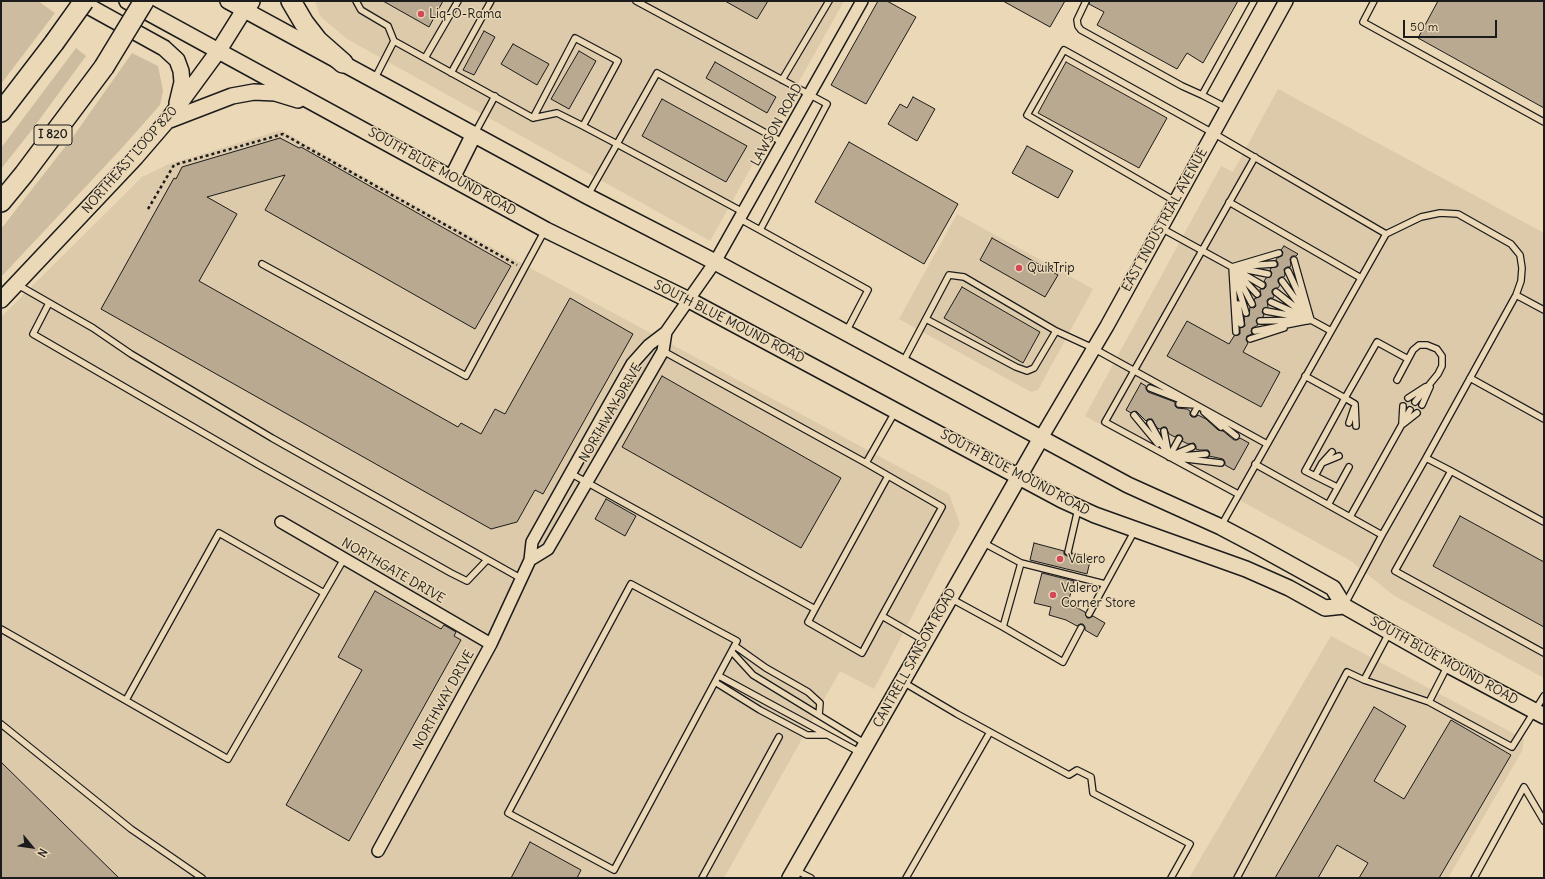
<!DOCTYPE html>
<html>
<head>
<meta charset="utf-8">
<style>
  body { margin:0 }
  #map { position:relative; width:1545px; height:879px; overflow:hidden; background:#ebd8b6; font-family:Delius,sans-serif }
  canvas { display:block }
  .frame { position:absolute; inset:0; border:2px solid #1c1c1c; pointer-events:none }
  .north { position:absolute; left:12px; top:827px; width:40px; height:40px; -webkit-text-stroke:3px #ebd8b6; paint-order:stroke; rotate:119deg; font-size:11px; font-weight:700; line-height:16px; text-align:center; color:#1c1c1c }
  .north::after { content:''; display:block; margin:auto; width:14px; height:18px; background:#1c1c1c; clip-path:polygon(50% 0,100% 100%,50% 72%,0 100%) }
  .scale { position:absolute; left:1403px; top:20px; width:94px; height:18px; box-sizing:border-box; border:2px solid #1c1c1c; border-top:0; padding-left:5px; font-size:12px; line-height:14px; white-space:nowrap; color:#1c1c1c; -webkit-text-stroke:3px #ebd8b6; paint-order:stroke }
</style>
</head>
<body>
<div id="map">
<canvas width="1545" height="879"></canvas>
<div class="frame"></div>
<div class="north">N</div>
<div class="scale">50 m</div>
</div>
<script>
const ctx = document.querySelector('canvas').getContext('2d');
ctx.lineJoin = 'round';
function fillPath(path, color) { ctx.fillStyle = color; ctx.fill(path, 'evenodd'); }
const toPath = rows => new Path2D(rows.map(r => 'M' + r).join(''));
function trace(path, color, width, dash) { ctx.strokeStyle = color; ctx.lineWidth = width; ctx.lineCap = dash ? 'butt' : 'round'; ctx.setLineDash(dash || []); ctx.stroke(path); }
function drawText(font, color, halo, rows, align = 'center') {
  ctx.font = font + ' Delius,sans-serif'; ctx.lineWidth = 3; ctx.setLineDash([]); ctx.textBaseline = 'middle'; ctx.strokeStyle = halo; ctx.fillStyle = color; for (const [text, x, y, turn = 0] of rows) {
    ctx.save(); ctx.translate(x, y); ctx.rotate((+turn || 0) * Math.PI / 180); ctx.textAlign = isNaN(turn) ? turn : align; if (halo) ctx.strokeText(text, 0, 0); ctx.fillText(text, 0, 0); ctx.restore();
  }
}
fillPath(toPath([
  [315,1,844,1,710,241,347,39,320,16],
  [1278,89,1544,233,1544,678,1393,595,1351,561,1085,416,1221,166,1233,172],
  [281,130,443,221,949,494,960,524,874,689,840,671,724,878,1,878,1,317,142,177,169,164],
  [957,214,1093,289,1038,390,1031,392,899,319],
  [1331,636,1524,739,1522,751,1448,878,1189,878]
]), '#dccaab');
fillPath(toPath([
  [1,1,38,1,55,13,1,84],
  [76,48,86,56,31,131,1,169,1,148],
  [132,53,158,66,163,91,160,105,121,149,1,277,1,229,75,134]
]), '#cdbca0');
const building = toPath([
  [383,1,443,1,429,27,383,1],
  [725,1,768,1,757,19,725,1],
  [878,1,887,1,916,17,866,104,831,85,878,1],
  [1003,1,1065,1,1050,27,1003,1],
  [1090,1,1238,1,1203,63,1187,53,1177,69,1097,25,1104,12,1089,4,1090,1],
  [1438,1,1544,1,1544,108,1418,38,1438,1],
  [484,31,495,37,474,75,463,70,484,31],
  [513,44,549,64,537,85,501,64,513,44],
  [579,51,596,61,569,109,551,99,579,51],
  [715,62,776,97,767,113,706,78,715,62],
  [1066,62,1167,118,1139,168,1038,113,1066,62],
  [913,97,935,109,917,141,888,124,900,104,907,108,913,97],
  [662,99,747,146,726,182,642,136,662,99],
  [280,138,299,148,301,147,511,266,475,329,265,210,285,175,207,197,237,214,199,281,458,427,461,423,481,434,495,409,505,414,570,298,633,334,543,494,535,490,517,522,491,529,101,309,174,178,176,179,182,167,280,138],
  [849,142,958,204,924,264,815,202,849,142],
  [1027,146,1073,171,1058,198,1012,173,1027,146],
  [992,238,1058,275,1045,297,980,260,992,238],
  [1284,246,1298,254,1296,256,1292,256,1290,259,1291,265,1290,267,1287,267,1284,269,1285,275,1284,277,1281,277,1278,279,1278,282,1280,285,1278,288,1275,288,1272,290,1272,293,1274,296,1273,298,1270,298,1267,300,1268,307,1263,309,1262,312,1264,315,1263,317,1257,319,1256,321,1258,325,1252,328,1251,331,1252,334,1247,336,1246,340,1248,343,1243,352,1280,372,1261,407,1167,356,1187,321,1229,344,1234,336,1240,334,1240,328,1245,326,1244,317,1249,316,1250,307,1254,308,1256,306,1254,299,1261,296,1260,289,1264,289,1266,287,1266,283,1264,281,1266,278,1271,276,1272,273,1270,270,1271,268,1278,266,1278,263,1276,260,1277,258,1282,256,1283,252,1281,250,1284,246],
  [962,287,1040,332,1023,363,944,318,962,287],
  [662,376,841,478,801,548,622,447,662,376],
  [1141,383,1146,386,1146,389,1148,392,1175,402,1175,406,1177,408,1187,409,1190,411,1190,415,1192,417,1196,417,1198,415,1206,419,1218,430,1223,431,1234,440,1237,440,1240,438,1249,443,1234,470,1225,465,1225,462,1223,459,1209,456,1210,453,1208,450,1199,450,1196,449,1196,446,1194,443,1188,444,1182,441,1183,439,1181,435,1177,435,1175,437,1169,434,1166,427,1163,427,1160,429,1157,428,1152,419,1148,419,1146,421,1136,411,1131,413,1126,410,1141,383],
  [606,499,636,516,625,536,595,519,606,499],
  [1460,516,1544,562,1544,627,1433,566,1460,516],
  [1034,543,1064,551,1064,554,1067,556,1070,556,1072,553,1091,557,1087,574,1030,560,1034,543],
  [1042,573,1074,581,1068,603,1085,612,1087,618,1089,618,1093,616,1105,623,1097,637,1085,630,1085,627,1083,624,1080,624,1077,626,1066,620,1049,615,1051,607,1034,603,1042,573],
  [375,591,441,629,444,625,456,632,454,636,461,640,349,841,286,805,362,670,338,657,375,591],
  [1374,707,1406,726,1374,781,1404,799,1451,720,1511,755,1439,878,1359,878,1368,863,1337,845,1318,878,1275,878,1374,707],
  [1,762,119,878,1,878,1,762],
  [530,842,581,870,577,878,511,878,530,842]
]);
fillPath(building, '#b8a990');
trace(building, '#1c1c1c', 1);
const service = toPath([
  [356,1,361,10,388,26,394,41],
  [636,1,827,104,760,230,868,290,846,332],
  [1086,1,1077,20,1078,26,1081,30,1182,86,1202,95],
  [1374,1,1363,22,1544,122],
  [425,58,458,1],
  [451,73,491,1],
  [374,80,394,41,533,118,575,38,618,61,583,126,617,144,588,195],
  [782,80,829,1],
  [1227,108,1202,95,1254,1],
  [533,118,557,113,583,126],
  [475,133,495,96],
  [1175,201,1027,115,1064,50,1213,133,1386,234,1221,526],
  [1229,202,1361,278],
  [743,212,617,144,657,73,782,142],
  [740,219,760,230],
  [1161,228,1232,267,1279,253],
  [1386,234,1421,217,1440,213,1458,214,1511,244,1520,255,1522,268,1521,281,1516,295,1426,458],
  [262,264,466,376,545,230],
  [1244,266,1274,264],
  [1232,267,1257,294],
  [1233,267,1268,274],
  [1235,267,1232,267,1236,332],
  [1238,271,1262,285],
  [1288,271,1311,320,1294,260],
  [1235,277,1246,313],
  [1239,279,1252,304],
  [1282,281,1302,308],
  [18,285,93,328,131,354,272,438,522,579],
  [1276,292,1309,318],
  [1516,295,1544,310],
  [1271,302,1302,316],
  [49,303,33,334,257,464,451,573,467,581,487,560],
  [1238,304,1241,324],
  [1266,311,1299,317],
  [926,319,1016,367,1027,371,1034,368,1056,331],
  [1307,321,1311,320,1331,331],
  [1255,331,1311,320,1260,321],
  [1250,339,1284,328],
  [663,351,866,463,895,412],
  [903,362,949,275,964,277,1056,331,1093,348,1267,444],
  [1305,376,1345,398,1305,471,1337,487],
  [1470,378,1544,419],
  [1397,380,1413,350,1419,345,1427,345,1437,349,1442,356,1442,366,1438,374,1415,402],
  [1150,388,1181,400],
  [1408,398,1425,387],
  [1179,404,1196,405],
  [1422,405,1430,387],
  [1204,412,1221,427],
  [1194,413,1198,406],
  [1134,415,1158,444],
  [1210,415,1236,436],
  [1150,423,1169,457,1164,431],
  [1349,423,1354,408],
  [1402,423,1403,406],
  [1403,424,1417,413],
  [1356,426,1355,404,1345,398,1377,342,1408,359],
  [1206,454,1169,457,1221,463],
  [1173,455,1192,447],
  [1169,457,1179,439],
  [1323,462,1332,452],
  [866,463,942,507,882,616,925,641],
  [1255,464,1382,535,1345,604],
  [570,473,815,609,808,622,862,653,882,616],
  [1315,476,1322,463,1339,456],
  [1238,494,1105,422,1255,157],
  [1328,505,1349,467],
  [1350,517,1410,410],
  [1544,522,1451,471,1395,571,1544,653],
  [1382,535,1426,458,1451,471],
  [1068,552,1078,509],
  [1021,563,1105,584],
  [631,584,737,641,614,870,508,813,631,584],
  [950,598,1003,627,1021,563,982,542],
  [815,609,888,476],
  [1089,614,1135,530],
  [1003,627,1063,662,1081,628],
  [1,629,228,759,344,559],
  [735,646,766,668,808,692,820,703,819,715],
  [732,652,753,675,866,744],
  [719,676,861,753],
  [1364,680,1389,633],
  [715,682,760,710,807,735,827,735],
  [903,682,957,714,990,732,906,878],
  [126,700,219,533,324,593],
  [1429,702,1448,665],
  [1,724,131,829,202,878],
  [990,732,1069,775,1077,770,1091,777,1093,793,1190,844,1171,878],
  [795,870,811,878],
  [702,878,779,737],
  [1237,878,1347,672,1364,680,1429,702,1512,747,1544,696],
  [1474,878,1524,787,1544,821]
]);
const minor = toPath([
  [281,522,491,644],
  [530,560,548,549,663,351,666,332],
  [378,851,491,644,530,560,532,542,602,417,632,364,649,345,666,332,715,262,862,1]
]);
const tertiary = toPath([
  [1041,438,1107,326,1286,1]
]);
const secondary = toPath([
  [79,1,164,48,177,60,181,71,182,82,177,103],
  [127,1,546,230,689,300,1062,500,1095,515,1246,569,1289,588,1325,608,1344,606],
  [228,1,587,196,715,262,1128,485,1221,527,1259,547,1333,588,1344,606,1448,665,1544,716],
  [167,121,232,96,254,92,275,93,298,100],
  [452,178,474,134],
  [1,300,136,157,167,121,219,50,244,10],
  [790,878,1041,438]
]);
const motorway = toPath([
  [291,1,304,23,318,41,343,63],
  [244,10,250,1],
  [1,112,54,43],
  [1,202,24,174,104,67]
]);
trace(service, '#1c1c1c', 8);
trace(minor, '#1c1c1c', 14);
trace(tertiary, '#1c1c1c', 16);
trace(secondary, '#1c1c1c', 18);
trace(motorway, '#1c1c1c', 22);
trace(toPath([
  [148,209,174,165,283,134,517,265]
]), '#1c1c1c', 2.5, [3, 3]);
trace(service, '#ebd8b6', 5.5);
trace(minor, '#ebd8b6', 11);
trace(tertiary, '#ebd8b6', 13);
trace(secondary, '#ebd8b6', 15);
trace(motorway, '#ebd8b6', 19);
const motorwayBridge = toPath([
  [54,43,84,1],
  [104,67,144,1]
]);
trace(motorwayBridge, '#1c1c1c', 22, []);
trace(motorwayBridge, '#ebd8b6', 19);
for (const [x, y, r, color] of [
  [421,14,4,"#d1495b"],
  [1019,268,4,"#d1495b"],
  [1060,559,4,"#d1495b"],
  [1053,595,4,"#d1495b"]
]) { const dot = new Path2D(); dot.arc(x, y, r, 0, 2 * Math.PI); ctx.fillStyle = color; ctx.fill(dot); trace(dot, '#ebd8b6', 1.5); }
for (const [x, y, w] of [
  [53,135,38]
]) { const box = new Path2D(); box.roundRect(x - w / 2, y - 10, w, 20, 3); ctx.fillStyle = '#ebd8b6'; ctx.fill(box); trace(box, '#1c1c1c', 1); }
drawText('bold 12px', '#1c1c1c', null, [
  ["I 820",53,135]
]);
drawText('13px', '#1c1c1c', '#ebd8b6', [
  ["Liq-O-Rama",429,14],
  ["QuikTrip",1027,268],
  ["Valero",1068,559],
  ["Valero",1061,588],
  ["Corner Store",1061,603]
], 'left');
drawText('13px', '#1c1c1c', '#ebd8b6', [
  ["LAWSON ROAD",777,125,-61],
  ["NORTHEAST LOOP 820",130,160,-49],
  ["SOUTH BLUE MOUND ROAD",442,172,29],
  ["EAST INDUSTRIAL AVENUE",1165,220,-61],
  ["SOUTH BLUE MOUND ROAD",729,322,27],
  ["NORTHWAY DRIVE",611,413,-60],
  ["SOUTH BLUE MOUND ROAD",1015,473,28],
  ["NORTHGATE DRIVE",393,571,30],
  ["CANTRELL SANSOM ROAD",915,658,-61],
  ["SOUTH BLUE MOUND ROAD",1444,661,29],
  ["NORTHWAY DRIVE",444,700,-61]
]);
</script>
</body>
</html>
